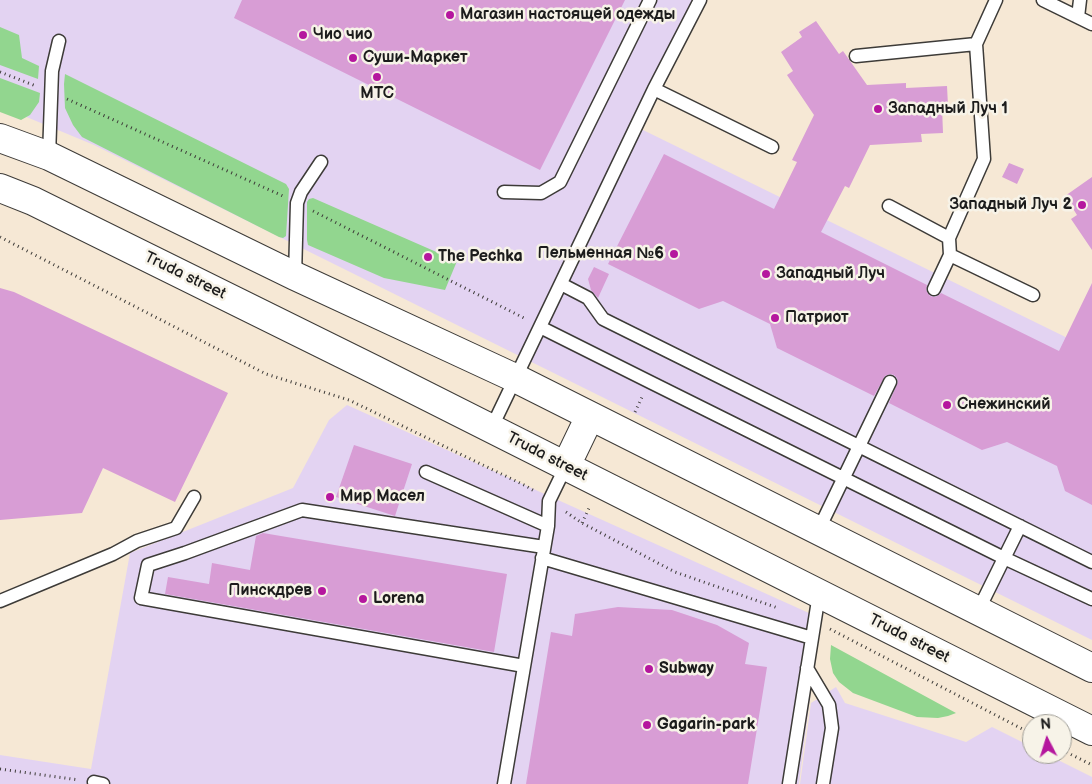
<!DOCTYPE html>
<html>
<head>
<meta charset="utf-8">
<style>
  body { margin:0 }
  #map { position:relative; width:1092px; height:784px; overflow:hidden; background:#f6e8d5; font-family:"Balsamiq Sans",sans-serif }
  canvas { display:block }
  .north { position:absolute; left:1022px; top:714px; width:50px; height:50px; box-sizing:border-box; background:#f7f3e8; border:1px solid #9f9d96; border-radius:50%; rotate:355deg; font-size:14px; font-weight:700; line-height:20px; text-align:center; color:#1c1c1c }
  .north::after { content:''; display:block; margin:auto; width:18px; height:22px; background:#b5179e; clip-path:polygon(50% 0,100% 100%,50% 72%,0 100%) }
</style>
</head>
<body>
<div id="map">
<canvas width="1092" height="784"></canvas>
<div class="north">N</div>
</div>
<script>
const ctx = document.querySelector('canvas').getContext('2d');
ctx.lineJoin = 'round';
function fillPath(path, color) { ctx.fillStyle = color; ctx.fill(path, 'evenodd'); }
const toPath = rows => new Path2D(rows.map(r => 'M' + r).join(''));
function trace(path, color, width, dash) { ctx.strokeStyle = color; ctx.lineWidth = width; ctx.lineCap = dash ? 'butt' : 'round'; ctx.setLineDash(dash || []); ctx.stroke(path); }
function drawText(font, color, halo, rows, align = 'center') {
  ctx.font = font + ' "Balsamiq Sans",sans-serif'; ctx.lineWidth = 5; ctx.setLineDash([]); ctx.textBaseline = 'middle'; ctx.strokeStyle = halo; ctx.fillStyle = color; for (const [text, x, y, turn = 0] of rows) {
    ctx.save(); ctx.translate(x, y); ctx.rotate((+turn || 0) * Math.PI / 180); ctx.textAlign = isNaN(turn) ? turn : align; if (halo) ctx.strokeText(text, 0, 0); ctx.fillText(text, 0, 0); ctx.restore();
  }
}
fillPath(toPath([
  [0,0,701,0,641,129,1092,350,1092,640,94,145,0,106],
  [347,405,820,618,799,784,0,784,0,755,91,769,130,553,293,488,329,420],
  [836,687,845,703,966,742,992,727,1032,747,1032,754,1046,754,1092,777,1092,784,800,784,811,703]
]), '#e3d3f2');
fillPath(toPath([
  [0,27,19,35,22,58,39,66,38,79,0,65],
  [65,74,286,184,289,189,286,236,283,238,279,237,82,137,73,125,65,108,64,84],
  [0,78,40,93,39,102,30,115,21,120,0,112],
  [313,198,457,261,445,290,384,278,308,245,307,240,307,202,309,199],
  [831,645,956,713,948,716,938,718,917,717,853,693,839,682,833,673,830,659]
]), '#92d68f');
fillPath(toPath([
  [242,0,625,0,540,170,234,18],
  [816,21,839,54,843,51,867,85,906,83,906,88,947,86,948,106,942,107,943,133,921,134,922,142,870,145,849,188,845,186,821,232,927,285,926,290,930,296,935,297,939,295,941,293,1059,351,1092,283,1092,505,1065,491,1057,466,1007,442,982,450,889,403,898,382,897,378,894,375,890,374,885,376,874,396,777,348,770,324,723,301,699,309,608,264,664,154,774,209,797,162,792,160,814,115,787,75,793,71,781,52,802,37,799,32],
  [1009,163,1024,169,1017,184,1002,177],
  [1092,177,1092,250,1071,219,1077,215,1065,196],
  [594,267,609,274,598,298,591,290,588,279],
  [0,288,14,292,228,393,175,502,103,468,82,513,0,520],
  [354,445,412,464,395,516,336,497],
  [263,533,507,574,494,652,165,594,168,577,209,584,212,563,250,570,256,536],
  [618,607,672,610,717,625,749,643,745,664,767,667,748,784,526,784,551,632,572,636,575,614]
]), '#d89dd5');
const service = toPath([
  [1043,0,1092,24],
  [1078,17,1080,0],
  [856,56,976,44],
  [654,89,772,147],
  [49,156,52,71,59,41],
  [504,192,541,193,560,182,650,0],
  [889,206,949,238],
  [950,255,1033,295],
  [295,276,297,203,301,192,321,162],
  [561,284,588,298,603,319,1092,562],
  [934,289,950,255,949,238,984,159,976,44,996,0],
  [540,327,650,382,1004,558,1092,599],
  [491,429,654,89,700,0],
  [426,472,548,526],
  [818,531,890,382],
  [542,558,812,638],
  [0,601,113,554,137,541,176,528,194,497],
  [978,611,1020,526],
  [524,666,141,598,148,565,185,553,302,510,544,547],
  [807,668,829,705,832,728,823,784],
  [94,782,103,784],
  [504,784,548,526,549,501,566,466],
  [789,784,819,594]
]);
const primary = toPath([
  [0,138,49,156,295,276,515,378,1092,668],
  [0,188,33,201,375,370,1092,731],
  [566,466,590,416]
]);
trace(service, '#3d3b38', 15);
trace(primary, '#3d3b38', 30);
trace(toPath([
  [0,72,36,86],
  [67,99,283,196],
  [313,211,526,319],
  [0,237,266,374,349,400,526,486,536,492],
  [635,412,643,395],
  [566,512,582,523,675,572,778,608],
  [582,523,590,506],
  [830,629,1032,734],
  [1062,750,1092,765],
  [0,769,79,780]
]), '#3d3b38', 3, [1, 4]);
trace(service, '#fff', 12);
trace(primary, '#fff', 28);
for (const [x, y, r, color] of [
  [450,15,5,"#b5179e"],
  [303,35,5,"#b5179e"],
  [353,58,5,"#b5179e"],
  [377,77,5,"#b5179e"],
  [878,109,5,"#b5179e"],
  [1082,205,5,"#b5179e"],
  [674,254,5,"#b5179e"],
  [428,257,5,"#b5179e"],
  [766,274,5,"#b5179e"],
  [775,318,5,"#b5179e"],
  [947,405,5,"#b5179e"],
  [330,497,5,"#b5179e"],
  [322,591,5,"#b5179e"],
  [363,599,5,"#b5179e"],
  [649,669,5,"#b5179e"],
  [647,725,5,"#b5179e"]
]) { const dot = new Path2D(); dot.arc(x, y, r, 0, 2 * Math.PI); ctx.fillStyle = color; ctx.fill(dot); trace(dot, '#f7f3e8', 2); }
drawText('bold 16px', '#1c1c1c', '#f7f3e8', [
  ["Магазин настоящей одежды",460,15],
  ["Чио чио",313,35],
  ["Суши-Маркет",363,58],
  ["МТС",377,94,"center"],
  ["Западный Луч 1",888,109],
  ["Западный Луч 2",1072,205,"right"],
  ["Пельменная №6",664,254,"right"],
  ["The Pechka",438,257],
  ["Западный Луч",776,274],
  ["Патриот",785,318],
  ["Снежинский",957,405],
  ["Мир Масел",340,497],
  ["Пинскдрев",312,591,"right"],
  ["Lorena",373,599],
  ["Subway",659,669],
  ["Gagarin-park",657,725]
], 'left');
drawText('16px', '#1c1c1c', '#f7f3e8', [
  ["Truda street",185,276,26],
  ["Truda street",547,457,27],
  ["Truda street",909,639,27]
]);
</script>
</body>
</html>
